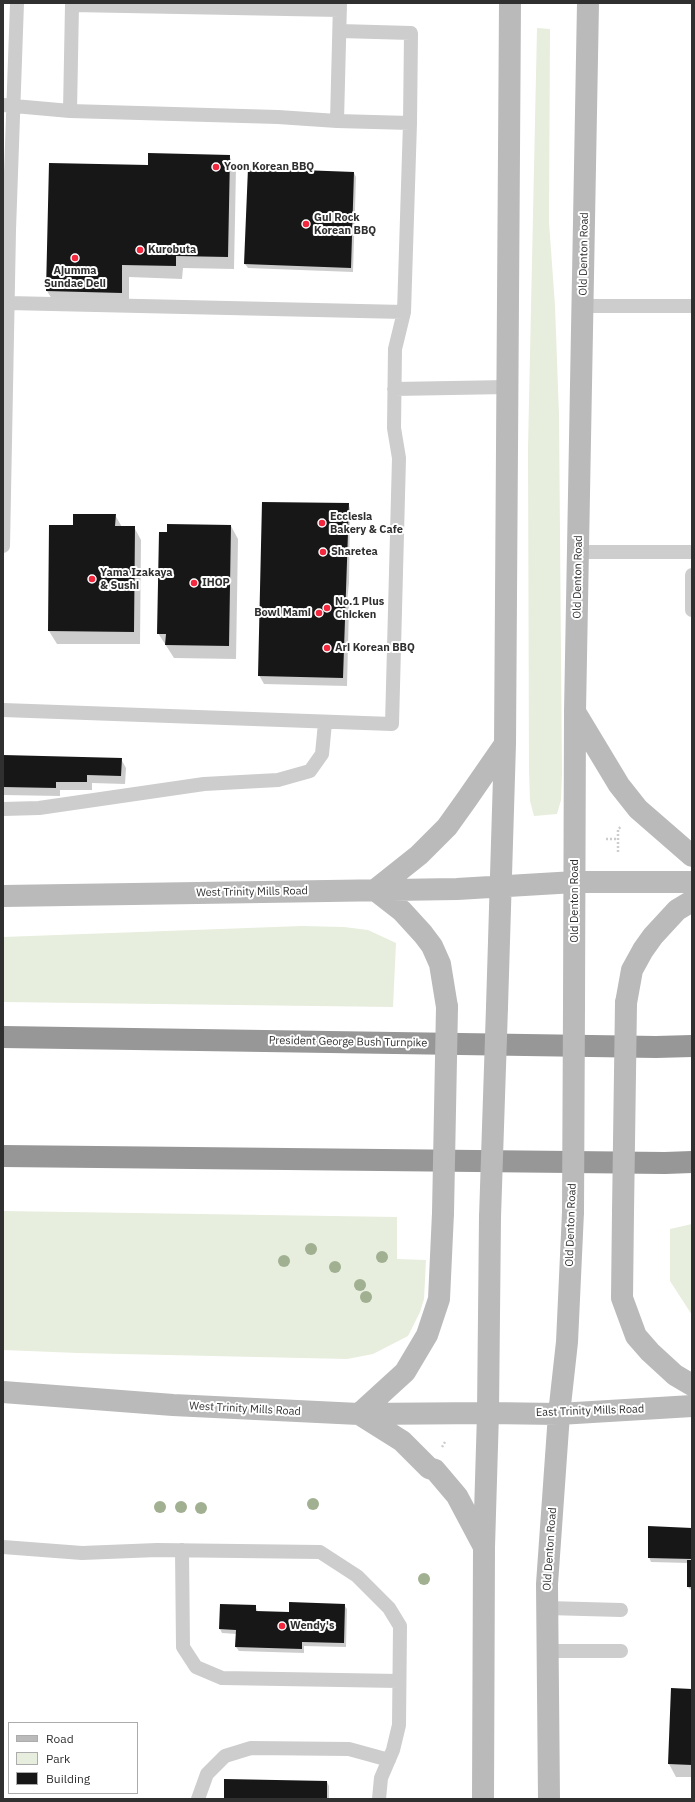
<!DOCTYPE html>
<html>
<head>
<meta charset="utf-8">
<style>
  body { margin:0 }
  #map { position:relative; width:695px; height:1802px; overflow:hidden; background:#fff; font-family:"IBM Plex Sans",sans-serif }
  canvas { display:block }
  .frame { position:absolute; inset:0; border:4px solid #303030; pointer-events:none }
  .legend { position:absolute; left:8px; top:1722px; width:130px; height:72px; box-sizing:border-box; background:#fff; border:1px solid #acacac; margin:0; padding:5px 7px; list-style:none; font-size:12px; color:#303030 }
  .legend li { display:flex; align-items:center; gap:8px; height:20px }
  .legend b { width:20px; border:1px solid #acacac }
</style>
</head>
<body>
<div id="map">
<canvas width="695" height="1802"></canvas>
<div class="frame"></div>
<ul class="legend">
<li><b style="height:5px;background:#bababa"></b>Road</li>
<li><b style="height:11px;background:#e7eedd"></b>Park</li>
<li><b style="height:11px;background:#171717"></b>Building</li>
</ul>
</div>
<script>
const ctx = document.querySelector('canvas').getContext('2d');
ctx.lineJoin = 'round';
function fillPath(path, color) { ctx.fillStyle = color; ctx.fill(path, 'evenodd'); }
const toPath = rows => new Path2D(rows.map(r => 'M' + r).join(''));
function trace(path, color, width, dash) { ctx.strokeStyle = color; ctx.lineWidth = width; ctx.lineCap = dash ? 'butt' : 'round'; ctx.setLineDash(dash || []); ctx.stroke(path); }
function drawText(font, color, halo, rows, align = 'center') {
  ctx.font = font + ' "IBM Plex Sans",sans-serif'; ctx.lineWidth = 4; ctx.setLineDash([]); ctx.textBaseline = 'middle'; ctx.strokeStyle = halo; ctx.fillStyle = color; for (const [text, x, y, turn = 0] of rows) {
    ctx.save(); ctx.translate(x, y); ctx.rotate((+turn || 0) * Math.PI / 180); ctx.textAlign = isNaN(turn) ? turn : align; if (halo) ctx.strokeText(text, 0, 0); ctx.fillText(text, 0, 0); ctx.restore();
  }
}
fillPath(toPath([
  [537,28,550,29,549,222,555,306,559,415,562,773,561,800,557,814,534,816,530,801,529,770,528,448],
  [302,926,344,927,368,930,396,943,393,1007,3,1002,3,937],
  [3,1211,397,1217,397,1259,426,1260,424,1299,420,1312,408,1336,373,1354,347,1359,78,1353,3,1350],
  [692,1224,692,1315,670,1281,670,1229]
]), '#e7eedd');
fillPath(toPath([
  [229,156,236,168,234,269,183,268,182,279,129,277,129,306,55,304,47,291,50,164,149,166],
  [249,169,354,173,356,177,353,272,248,268,245,264],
  [348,504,350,508,349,583,347,602,349,606,347,686,264,684,259,675],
  [115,515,122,527,134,527,141,540,140,644,57,644,49,631,74,526],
  [231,526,238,539,236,659,174,658,158,633],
  [3,756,121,759,126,768,125,784,92,783,92,790,60,790,60,796,3,795],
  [692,1529,692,1591,688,1587,688,1563,651,1562,649,1557],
  [221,1605,255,1606,258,1612,290,1613,344,1605,347,1609,346,1647,304,1646,304,1653,239,1651,236,1647,237,1634,222,1633,220,1629],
  [692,1690,692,1777,676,1777,669,1764],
  [327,1782,329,1786,329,1799,225,1799]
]), '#0003');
fillPath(toPath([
  [148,153,230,155,228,257,176,256,176,266,122,265,122,293,46,291,49,163,148,165],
  [248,168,354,172,351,268,244,264],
  [262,502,349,503,343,678,258,676],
  [73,514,116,514,115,526,135,526,134,632,48,631,49,525,73,525],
  [167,524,231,525,229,646,165,645,166,634,157,634,159,532,167,532],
  [3,755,122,758,121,776,87,775,87,782,56,782,56,788,3,787],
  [648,1526,692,1528,692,1559,648,1558],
  [687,1560,692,1560,692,1587,687,1587],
  [289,1602,345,1604,344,1643,302,1642,302,1649,235,1647,236,1630,219,1629,220,1604,256,1605,256,1611,289,1612],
  [671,1688,692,1689,692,1765,668,1764],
  [224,1779,327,1781,327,1799,224,1799]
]), '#171717');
trace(toPath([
  [606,839,618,839],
  [618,852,618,829,622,826],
  [442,1447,445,1442]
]), '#cdcdcd', 2.5, [2, 2]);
trace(toPath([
  [340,31,411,33,410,123],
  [3,105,70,111,278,117,337,121,410,123,404,312,395,349,394,428,399,458,392,724,3,710],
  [70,111,72,5,340,10],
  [337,121,340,3],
  [8,303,404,312],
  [583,306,692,306],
  [394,389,508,387],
  [3,546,9,230,17,3],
  [578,552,692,552],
  [692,575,692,610],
  [3,809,39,808,204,784,278,780,310,771,322,754,325,723],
  [3,1547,82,1553,157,1550,320,1552,357,1576,389,1608,400,1626,399,1725,393,1750,381,1778,379,1799],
  [182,1550,183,1647,196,1667,222,1678,399,1681],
  [547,1608,621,1610],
  [547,1651,621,1651],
  [198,1799,207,1774,225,1756,251,1748,349,1749,389,1760]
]), '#cdcdcd', 14);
trace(toPath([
  [575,712,619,785,638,809,692,856],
  [375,890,419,855,447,827,467,799,505,744],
  [375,890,402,911,423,934,432,946,440,964,447,1007],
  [3,896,457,889,575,882,692,882],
  [626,1003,632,970,643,950,653,936,677,910,692,901],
  [574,1006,575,712,588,3],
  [497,1007,505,744,510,3],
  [623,1212,622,1298,636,1336,650,1352,675,1375,692,1385],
  [3,1392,173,1405,359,1414,488,1413,559,1414,692,1406],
  [359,1414,405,1372,427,1335,439,1299,443,1213],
  [359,1414,402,1441,429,1468,435,1470,457,1496,483,1545],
  [483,1799,484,1547,488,1413,490,1217],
  [549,1799,547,1584,559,1414,567,1342,573,1212]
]), '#bababa', 22);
trace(toPath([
  [3,1037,656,1047,692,1046],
  [3,1156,665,1163,692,1162]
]), '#979797', 22);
trace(toPath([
  [573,1212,574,1006],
  [623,1212,626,1003],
  [443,1213,447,1007],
  [490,1217,497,1007]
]), '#bababa', 22);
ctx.fillStyle = '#a2b092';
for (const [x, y] of [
  [311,1249],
  [382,1257],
  [284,1261],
  [335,1267],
  [360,1285],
  [366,1297],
  [313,1504],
  [160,1507],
  [181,1507],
  [201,1508],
  [424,1579]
]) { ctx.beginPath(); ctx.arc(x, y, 6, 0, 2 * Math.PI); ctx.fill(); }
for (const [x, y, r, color] of [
  [216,167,4,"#f3273d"],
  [306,224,4,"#f3273d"],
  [140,250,4,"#f3273d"],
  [75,258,4,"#f3273d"],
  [322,523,4,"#f3273d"],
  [323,552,4,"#f3273d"],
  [92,579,4,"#f3273d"],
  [194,583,4,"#f3273d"],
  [327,608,4,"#f3273d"],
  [319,613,4,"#f3273d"],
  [327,648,4,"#f3273d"],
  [282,1626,4,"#f3273d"]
]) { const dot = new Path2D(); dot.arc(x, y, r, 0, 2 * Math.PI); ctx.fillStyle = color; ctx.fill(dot); trace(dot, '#fff', 1.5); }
drawText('bold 11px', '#303030', '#fff', [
  ["Yoon Korean BBQ",224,167],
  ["Gui Rock",314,218],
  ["Korean BBQ",314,231],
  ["Kurobuta",148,250],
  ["Ajumma",75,271,"center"],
  ["Sundae Deli",75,284,"center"],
  ["Ecclesia",330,517],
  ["Bakery & Cafe",330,530],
  ["Sharetea",331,552],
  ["Yama Izakaya",100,573],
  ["& Sushi",100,586],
  ["IHOP",202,583],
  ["No.1 Plus",335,602],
  ["Chicken",335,615],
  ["Bowl Mami",311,613,"right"],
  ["Ari Korean BBQ",335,648],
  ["Wendy's",290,1626]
], 'left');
drawText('11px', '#303030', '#fff', [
  ["Old Denton Road",584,254,-89],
  ["Old Denton Road",578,577,-89],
  ["West Trinity Mills Road",252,892,-1],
  ["Old Denton Road",575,901,-90],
  ["President George Bush Turnpike",348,1042,1],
  ["Old Denton Road",571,1225,-88],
  ["West Trinity Mills Road",245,1409,3],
  ["East Trinity Mills Road",590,1411,-2],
  ["Old Denton Road",550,1549,-86]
]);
</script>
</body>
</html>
